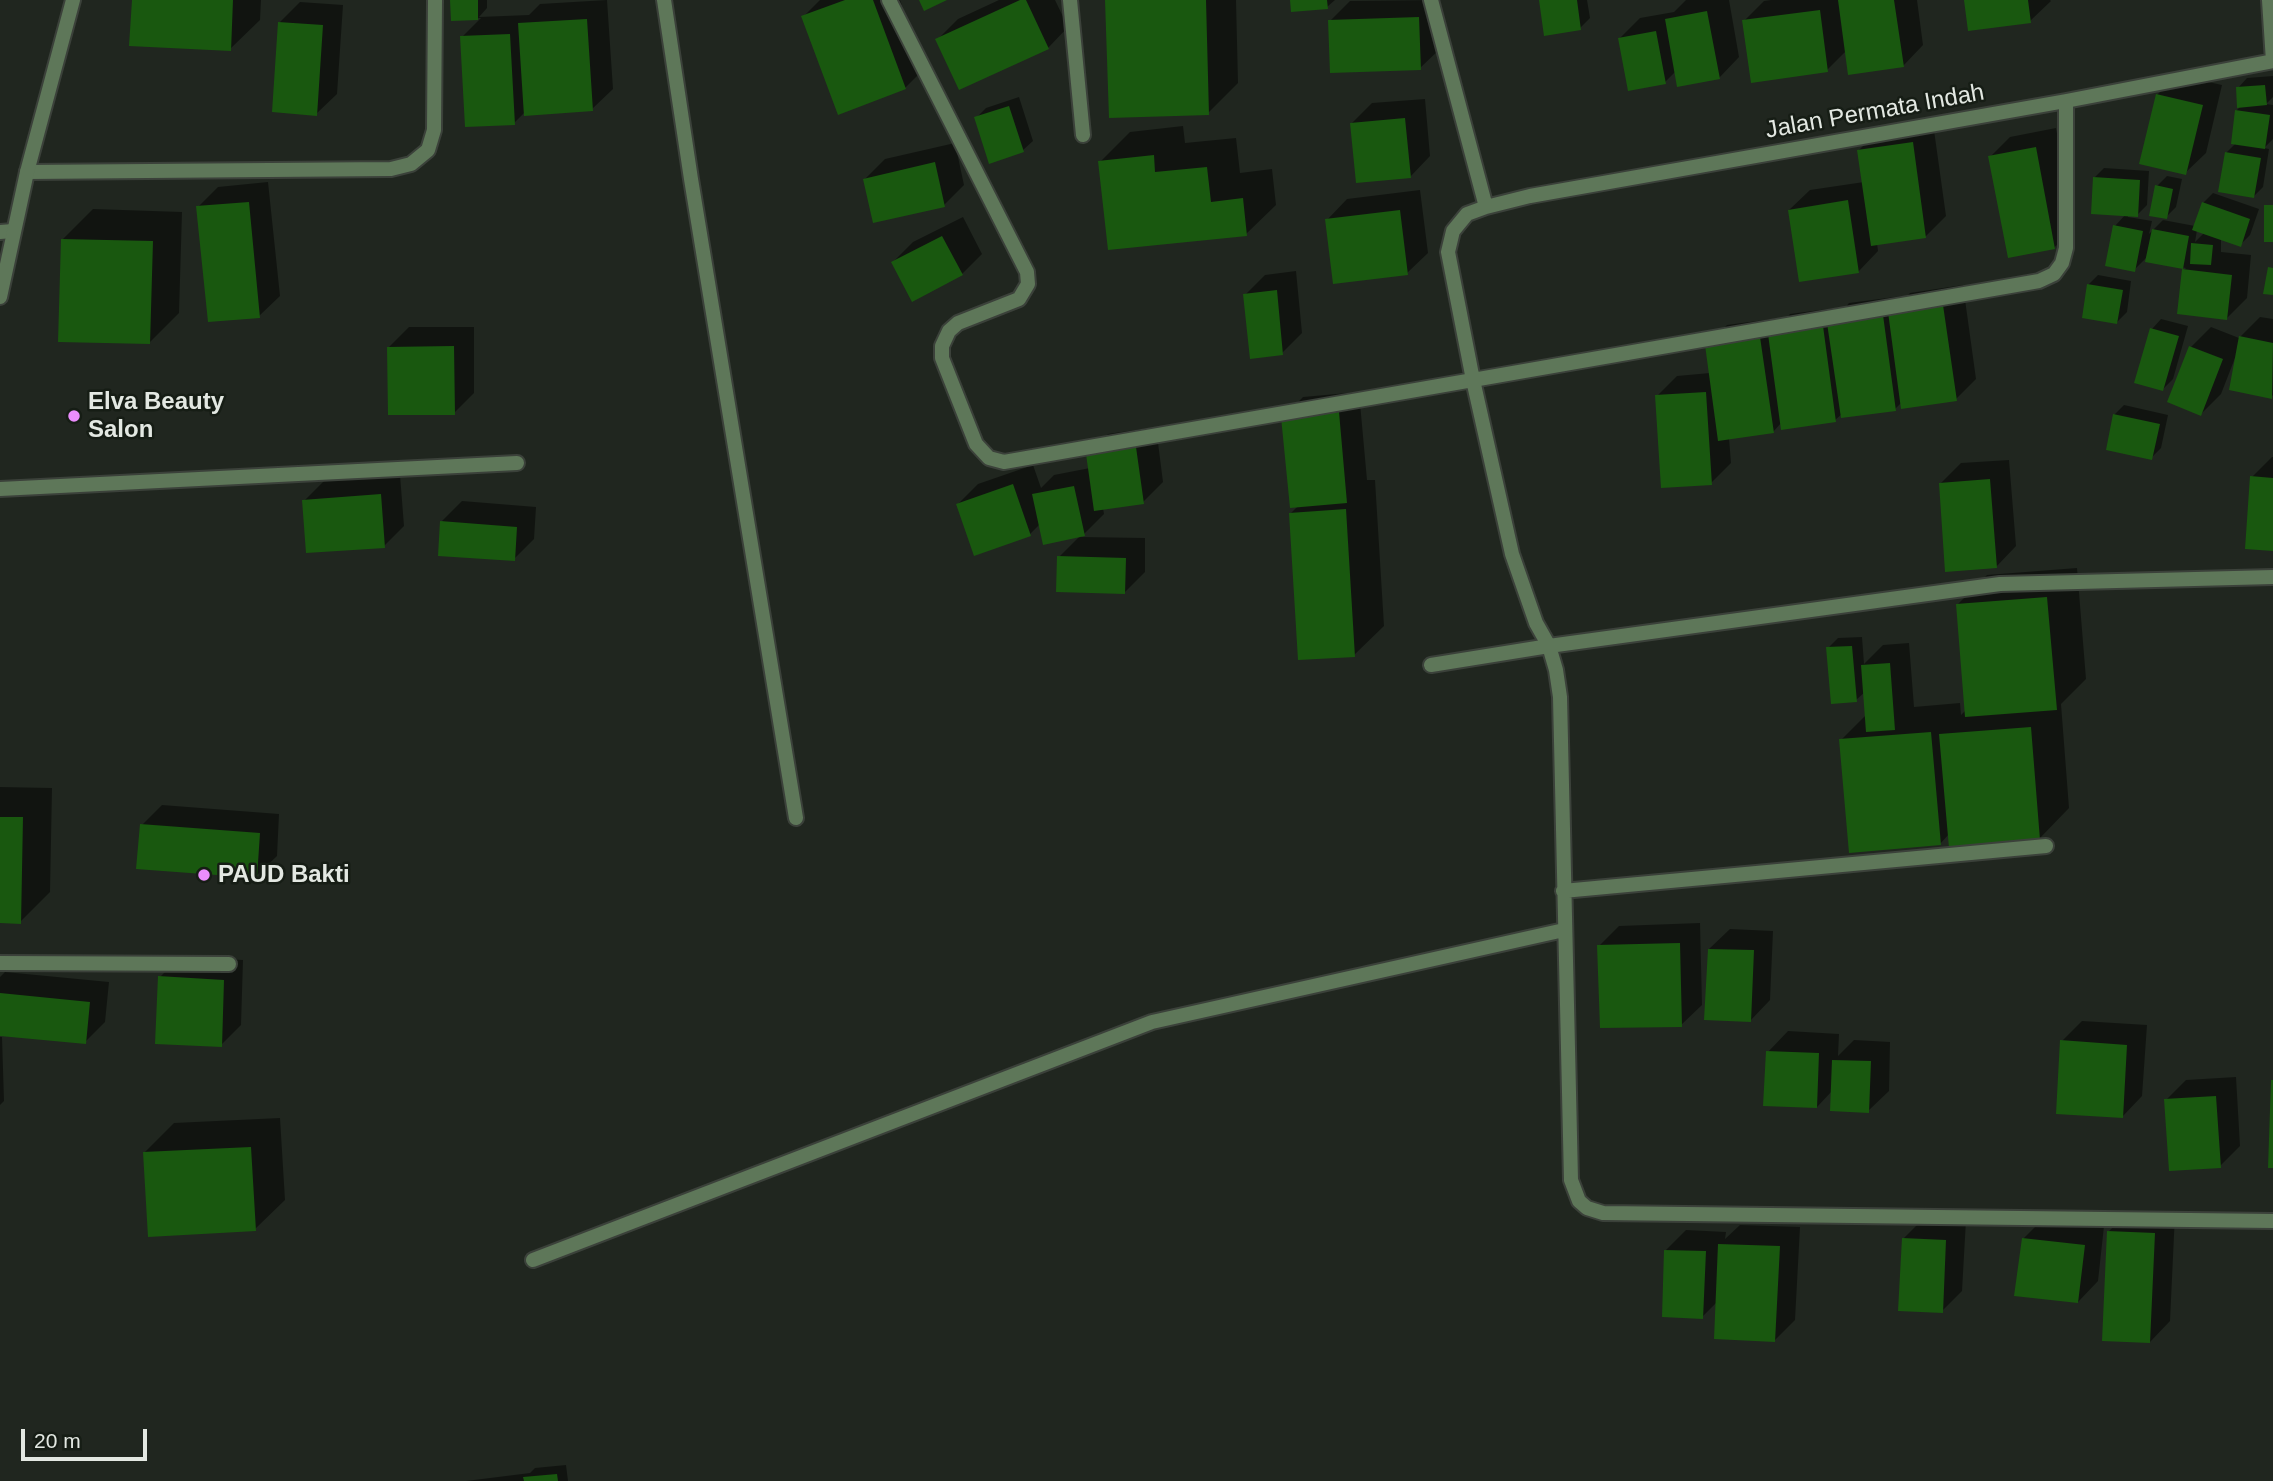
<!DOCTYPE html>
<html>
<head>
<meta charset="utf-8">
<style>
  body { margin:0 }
  #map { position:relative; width:2273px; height:1481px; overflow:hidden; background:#20261f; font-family:Arial,sans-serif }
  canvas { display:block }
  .scale { position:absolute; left:21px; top:1429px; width:126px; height:32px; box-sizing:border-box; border:4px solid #e3e8e2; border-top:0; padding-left:9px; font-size:21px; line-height:24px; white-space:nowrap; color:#e3e8e2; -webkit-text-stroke:5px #161d15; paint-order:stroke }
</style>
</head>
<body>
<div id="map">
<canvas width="2273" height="1481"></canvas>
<div class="scale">20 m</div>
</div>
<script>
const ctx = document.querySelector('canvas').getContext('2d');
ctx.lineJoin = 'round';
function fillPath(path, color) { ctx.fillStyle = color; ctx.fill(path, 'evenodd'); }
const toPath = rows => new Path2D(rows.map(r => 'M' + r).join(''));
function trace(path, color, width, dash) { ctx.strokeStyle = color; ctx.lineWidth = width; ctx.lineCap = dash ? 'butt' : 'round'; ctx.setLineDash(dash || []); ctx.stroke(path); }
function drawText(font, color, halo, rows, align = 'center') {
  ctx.font = font + ' Arial,sans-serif'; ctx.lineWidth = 5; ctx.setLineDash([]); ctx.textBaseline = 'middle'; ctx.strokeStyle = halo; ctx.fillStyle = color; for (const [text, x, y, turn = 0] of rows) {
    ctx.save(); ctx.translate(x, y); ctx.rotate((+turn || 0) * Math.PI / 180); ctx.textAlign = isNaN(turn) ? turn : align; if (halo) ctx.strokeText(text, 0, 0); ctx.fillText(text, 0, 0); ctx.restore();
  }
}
fillPath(toPath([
  [133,0,261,0,260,20,230,49],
  [451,0,487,0,487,8,479,17,529,15,540,4,607,0,613,89,592,109,525,112,514,123,462,37,481,18,452,19],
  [820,0,900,0,925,68,905,88,803,17],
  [999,0,1055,0,1068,27,1048,48,937,40,958,19],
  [1106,0,1236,0,1238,83,1208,113],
  [1292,0,1335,0,1327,7],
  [1439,0,1441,48,1420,68,1330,21,1350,1],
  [1541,0,1587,0,1590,18,1580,28],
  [1686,0,1729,0,1739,57,1719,78,1676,71,1665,82,1620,38,1640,18,1674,12],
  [1771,0,1917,0,1923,45,1903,66,1847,50,1827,70,1744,21,1764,1],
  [1966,0,2050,0,2051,1,2030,21],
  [300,2,343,5,337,94,316,114,280,22],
  [2177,75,2222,85,2206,153,2185,173,2157,95],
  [2273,76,2273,97,2266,104,2273,105,2273,139,2264,148,2269,149,2263,187,2254,196,2226,153,2236,143,2236,111,2239,108,2238,88,2247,78],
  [1019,97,1033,141,1023,150,976,118,986,108],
  [1425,99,1430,156,1410,177,1352,123,1372,103],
  [1933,123,1946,216,1926,236,1877,243,1878,251,1858,272,1789,210,1810,190,1864,182,1859,150,1879,130],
  [1183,126,1185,143,1236,138,1240,173,1272,169,1276,205,1246,234,1100,162,1130,132],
  [2056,128,2074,227,2054,248,1990,157,2010,137],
  [955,143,964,185,944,205,865,179,885,159],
  [2104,168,2149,171,2147,205,2137,215,2128,214,2128,217,2152,221,2149,234,2166,217,2157,186,2167,176,2182,179,2176,207,2163,220,2195,226,2203,203,2213,193,2259,209,2250,235,2240,245,2221,238,2221,252,2251,255,2247,298,2227,318,2184,270,2186,268,2147,261,2148,256,2134,270,2115,226,2126,214,2094,178],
  [2197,230,2205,232,2195,242],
  [268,182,280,296,259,316,198,207,218,187],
  [1420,190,1428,253,1407,273,1327,220,1347,199],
  [93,209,182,212,179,313,149,343,63,239],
  [963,217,982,254,962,274,893,262,913,242],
  [1296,271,1302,333,1282,353,1245,295,1265,275],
  [2098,275,2131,281,2127,312,2117,322,2088,285],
  [1963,285,1976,379,1956,399,1902,402,1895,409,1842,414,1835,420,1782,422,1773,432,1729,438,1731,463,1711,483,1657,396,1677,376,1710,373,1706,346,1727,325,1780,318,1781,324,1790,314,1843,307,1843,310,1849,303,1903,296,1903,300,1910,293],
  [1831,323,1832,327,1790,333],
  [2260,317,2273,319,2273,395,2271,397,2235,358,2221,394,2201,414,2191,347,2211,327,2239,338],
  [2161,319,2188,326,2173,379,2163,389,2152,329],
  [409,327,474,327,474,393,454,413,389,347],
  [1359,392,1367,480,1375,480,1384,626,1354,655,1291,513,1298,506,1283,418,1303,397],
  [2124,405,2168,415,2161,448,2151,458,2114,415],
  [1156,427,1163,482,1143,502,1103,508,1104,514,1081,537,1145,538,1145,572,1125,592,1059,557,1081,535,1040,524,1030,534,958,504,978,484,1033,465,1041,488,1054,475,1090,468,1088,454,1108,434],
  [2272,457,2273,457,2273,549,2252,477],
  [2009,460,2016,546,1996,567,1941,483,1961,463],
  [400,475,404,526,384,546,304,501,324,481],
  [462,501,536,507,534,539,514,559,442,521],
  [2077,568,2086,679,2061,704,2069,808,2040,838,1949,834,1940,844,1841,740,1866,715,1865,692,1856,700,1828,648,1838,638,1862,637,1864,664,1883,645,1909,643,1914,707,1960,703,1961,715,1966,710,1957,605,1987,575],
  [0,787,52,788,50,892,20,922,0,922],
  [162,805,279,814,277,856,256,876,142,825],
  [1700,923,1702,1005,1681,1025,1599,946,1619,926],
  [1730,929,1773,931,1770,1000,1750,1021,1709,949],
  [180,957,243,960,241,1025,221,1045,160,977],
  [5,972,109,982,105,1022,85,1042,0,1034,0,977],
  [2082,1021,2147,1025,2142,1096,2122,1117,2062,1041],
  [1788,1031,1839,1034,1838,1056,1854,1040,1890,1042,1889,1091,1868,1111,1833,1090,1817,1107,1768,1052],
  [0,1037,2,1037,4,1101,0,1105],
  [2236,1077,2240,1146,2220,1166,2166,1100,2186,1080],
  [280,1118,285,1200,255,1229,144,1153,174,1123],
  [2129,1212,2175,1214,2170,1321,2150,1342,2108,1232],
  [1924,1218,1966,1220,1962,1291,1942,1311,1904,1238],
  [2043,1219,2104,1226,2098,1281,2078,1302,2023,1239],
  [1740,1225,1800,1227,1795,1320,1775,1340,1717,1302,1702,1317,1666,1250,1686,1230,1726,1232,1725,1239],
  [566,1465,568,1481,466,1481,530,1473,535,1468]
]), '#0007');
fillPath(toPath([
  [132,0,233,0,231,51,129,46],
  [450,0,478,0,478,20,451,21],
  [845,0,873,0,906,89,838,115,801,16],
  [919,0,947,0,924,11],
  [1020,0,1026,0,1049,49,959,90,935,39],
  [1105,0,1206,0,1209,115,1109,118],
  [1290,0,1327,0,1328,9,1291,12],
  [1539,0,1577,0,1581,30,1544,36],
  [1838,0,1894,0,1904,67,1848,75],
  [1964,0,2028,0,2031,23,1968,31],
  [1820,10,1828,72,1751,83,1742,20],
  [1707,11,1720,79,1677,87,1665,19],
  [1419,17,1421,70,1330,73,1328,20],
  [587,19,593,111,524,116,518,23],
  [278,22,323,25,317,116,272,112],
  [1656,31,1666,84,1628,91,1618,38],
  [510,34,515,125,465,127,460,36],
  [2265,85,2267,105,2237,108,2236,87],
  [2156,94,2203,105,2186,175,2139,164],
  [1009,106,1024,152,989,164,974,117],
  [2235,110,2270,115,2265,149,2231,144],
  [1405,118,1411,178,1356,183,1350,123],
  [1913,142,1926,238,1871,246,1857,150],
  [2036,147,2055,249,2008,258,1988,156],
  [2225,152,2261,158,2254,198,2218,192],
  [1154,155,1155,172,1207,167,1211,202,1243,198,1247,236,1108,250,1098,161],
  [935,162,945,207,873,223,863,179],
  [2093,177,2140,180,2138,217,2091,214],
  [2155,185,2173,189,2167,219,2149,216],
  [1848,200,1859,273,1799,282,1788,210],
  [249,202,260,318,208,322,196,206],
  [2202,202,2250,219,2241,247,2192,230],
  [2264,205,2273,205,2273,242,2264,242],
  [1400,210,1408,275,1333,284,1325,219],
  [2113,225,2143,231,2135,272,2105,266],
  [2152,229,2189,236,2183,269,2145,262],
  [942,236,963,275,912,302,891,262],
  [61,239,153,241,150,344,58,342],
  [2191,243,2213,245,2211,265,2190,264],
  [2268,267,2273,268,2273,295,2263,294],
  [2182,269,2232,275,2227,320,2177,314],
  [2087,284,2123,290,2117,324,2082,318],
  [1277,290,1283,355,1250,359,1243,294],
  [1943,305,1957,401,1901,409,1888,312],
  [1883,315,1896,411,1841,418,1827,323],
  [1823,326,1836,422,1781,430,1768,334],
  [2150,328,2179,336,2163,391,2134,383],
  [2239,336,2273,343,2272,399,2229,390],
  [1760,337,1774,433,1718,441,1705,345],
  [454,346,455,415,388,415,387,347],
  [2189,346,2223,359,2201,416,2167,402],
  [1706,392,1712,485,1661,488,1655,395],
  [1339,412,1347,503,1290,508,1281,417],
  [2113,414,2160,424,2152,460,2106,450],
  [1136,447,1144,504,1094,511,1086,454],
  [2250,476,2273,478,2273,551,2245,549],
  [1990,479,1997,568,1945,572,1939,483],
  [1013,484,1031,536,974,556,956,504],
  [1074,486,1085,536,1043,545,1032,494],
  [381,494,385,548,306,553,302,500],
  [1346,509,1355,657,1298,660,1289,513],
  [440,521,517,527,515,561,438,556],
  [1057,556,1126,558,1125,594,1056,592],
  [2047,597,2057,710,1965,717,1956,604],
  [1852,646,1857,702,1831,704,1826,647],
  [1890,663,1895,730,1866,732,1861,665],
  [2031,727,2040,840,1949,848,1939,734],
  [1931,732,1941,845,1849,853,1839,739],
  [0,817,23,817,21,924,0,923],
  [140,824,260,833,257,878,136,869],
  [1680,943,1682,1027,1600,1028,1597,945],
  [1708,949,1754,950,1751,1022,1704,1020],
  [158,976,224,980,222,1047,155,1044],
  [0,993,90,1002,86,1044,0,1036],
  [2060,1040,2127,1045,2123,1118,2056,1114],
  [1766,1051,1819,1053,1817,1108,1763,1106],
  [1832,1060,1871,1061,1869,1113,1830,1111],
  [2271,1080,2273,1080,2273,1168,2268,1168],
  [2216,1096,2221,1168,2169,1171,2164,1099],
  [251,1147,256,1231,148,1237,143,1152],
  [2107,1231,2155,1233,2150,1343,2102,1341],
  [1902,1238,1946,1240,1943,1313,1898,1311],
  [2022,1238,2085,1245,2078,1303,2014,1296],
  [1718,1244,1780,1246,1775,1342,1714,1339],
  [1664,1250,1706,1251,1703,1319,1662,1317],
  [557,1474,558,1481,524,1481,523,1477]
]), '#19580f');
const minor = toPath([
  [664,0,691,179,796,818],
  [889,0,1027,272,1028,284,1019,299,958,323,949,331,942,346,942,358,976,444,989,458,1004,462,2039,281,2054,274,2062,263,2066,248,2066,101],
  [1070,0,1083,135],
  [1431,0,1486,207],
  [2269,0,2273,61],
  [2273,61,2066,101,1530,196,1486,207,1467,214,1453,231,1448,252,1473,380,1512,554,1536,623,1549,646,1556,670,1560,697,1571,1180,1579,1201,1587,1208,1603,1213,2273,1221],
  [27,172,391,169,411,164,428,150,434,130,435,0],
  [0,232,13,231],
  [0,489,517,463],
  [1431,665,1549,646,2000,584,2273,577],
  [1563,891,2046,846],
  [0,963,229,964],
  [533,1260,1152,1022,1564,930]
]);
const tertiary = toPath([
  [0,297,27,172,73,0]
]);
trace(minor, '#3b413a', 18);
trace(tertiary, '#3b413a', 18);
trace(minor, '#5e7759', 14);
trace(tertiary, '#5e7759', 14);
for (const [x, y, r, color] of [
  [74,416,7,"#eb8dfc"],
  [204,875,7,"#eb8dfc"]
]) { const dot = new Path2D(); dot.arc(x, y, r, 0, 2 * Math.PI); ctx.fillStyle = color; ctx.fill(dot); trace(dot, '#161d15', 2.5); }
drawText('24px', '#e3e8e2', '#161d15', [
  ["Jalan Permata Indah",1875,112,-10]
]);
drawText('bold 24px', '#e3e8e2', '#161d15', [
  ["Elva Beauty",88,402],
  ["Salon",88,430],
  ["PAUD Bakti",218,875]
], 'left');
</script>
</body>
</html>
